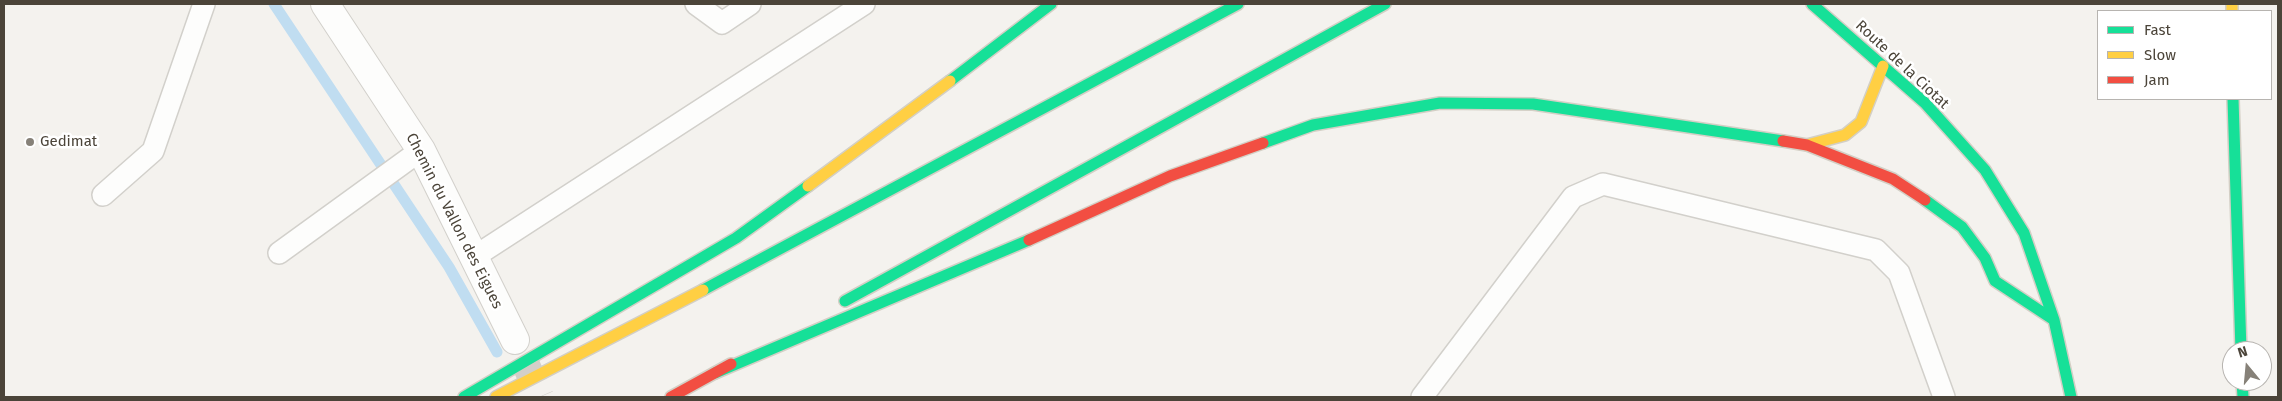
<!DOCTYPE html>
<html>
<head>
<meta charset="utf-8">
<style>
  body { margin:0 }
  #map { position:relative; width:2282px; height:401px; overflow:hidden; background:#f4f2ee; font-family:"Fira Sans",sans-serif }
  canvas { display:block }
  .frame { position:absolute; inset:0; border:5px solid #4b4439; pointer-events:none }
  .legend { position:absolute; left:2097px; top:10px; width:175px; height:90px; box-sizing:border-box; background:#fff; border:1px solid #b7b4b0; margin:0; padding:6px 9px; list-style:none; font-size:15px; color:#4b4439 }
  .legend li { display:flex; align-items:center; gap:10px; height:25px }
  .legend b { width:25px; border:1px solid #b7b4b0 }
  .north { position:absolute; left:2222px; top:341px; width:50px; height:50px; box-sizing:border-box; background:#fff; border:1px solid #b7b4b0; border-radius:50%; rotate:343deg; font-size:14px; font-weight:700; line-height:20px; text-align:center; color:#4b4439 }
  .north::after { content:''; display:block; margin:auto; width:18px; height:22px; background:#868178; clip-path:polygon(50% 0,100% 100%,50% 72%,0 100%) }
</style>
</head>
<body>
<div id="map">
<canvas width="2282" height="401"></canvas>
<div class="frame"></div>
<ul class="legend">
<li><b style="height:6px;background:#16e098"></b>Fast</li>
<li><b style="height:6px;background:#ffcf43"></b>Slow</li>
<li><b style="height:6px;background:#f24e42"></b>Jam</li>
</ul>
<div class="north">N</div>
</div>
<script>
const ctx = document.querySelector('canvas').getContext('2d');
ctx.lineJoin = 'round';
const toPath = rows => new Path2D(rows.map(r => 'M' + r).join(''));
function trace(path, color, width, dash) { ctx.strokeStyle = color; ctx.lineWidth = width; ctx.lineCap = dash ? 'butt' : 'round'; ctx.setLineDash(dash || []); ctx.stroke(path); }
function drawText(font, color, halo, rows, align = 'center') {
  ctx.font = font + ' "Fira Sans",sans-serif'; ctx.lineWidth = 5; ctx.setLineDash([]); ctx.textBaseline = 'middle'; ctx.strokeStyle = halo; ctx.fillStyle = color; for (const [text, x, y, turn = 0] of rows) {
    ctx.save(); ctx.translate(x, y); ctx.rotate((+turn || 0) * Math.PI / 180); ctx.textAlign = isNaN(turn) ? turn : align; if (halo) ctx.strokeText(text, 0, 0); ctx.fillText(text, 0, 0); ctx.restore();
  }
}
trace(toPath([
  [274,4,449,267,497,352]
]), '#c0ddf1', 11);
trace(toPath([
  [523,358,540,397]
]), '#d2cfca', 28, [28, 14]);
const lane = toPath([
  [696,4,722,23,750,4],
  [103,195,153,151,204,4],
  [279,253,421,150],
  [474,257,864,4],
  [1422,397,1573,197,1603,184,1876,250,1899,273,1944,397]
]);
const street = toPath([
  [325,4,421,150,515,340]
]);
const fast = toPath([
  [1812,4,1925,103,1985,170,2024,233,2054,320,2071,397],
  [950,81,1051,4],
  [2233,99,2241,351],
  [1263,143,1313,125,1440,103,1533,104,1783,141],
  [1925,200,1962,227,1985,258,1995,281,2054,320],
  [703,290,1238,4],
  [845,301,1385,4],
  [715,373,1029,240],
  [2242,381,2243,397],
  [464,397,736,238,808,186]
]);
const slow = toPath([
  [2232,4,2232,11],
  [1807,145,1845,135,1861,122,1883,66],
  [808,186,950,81],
  [496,397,703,290]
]);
const jam = toPath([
  [1783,141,1807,145,1893,179,1925,200],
  [1029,240,1170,176,1263,143],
  [671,397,731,364]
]);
trace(lane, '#d2d0cb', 24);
trace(street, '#d2d0cb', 30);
trace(fast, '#d3cfc5', 14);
trace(slow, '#d3cfc5', 14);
trace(jam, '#d3cfc5', 14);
trace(lane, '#fdfdfc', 21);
trace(street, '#fdfdfc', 28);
trace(fast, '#16e098', 11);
trace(slow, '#ffcf43', 11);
trace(jam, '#f24e42', 11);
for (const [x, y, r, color] of [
  [30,142,5,"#868178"]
]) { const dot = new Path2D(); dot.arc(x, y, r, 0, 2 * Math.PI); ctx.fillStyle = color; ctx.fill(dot); trace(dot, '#fff', 2); }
drawText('15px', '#4b4439', '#fff', [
  ["Route de la Ciotat",1902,65,43],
  ["Chemin du Vallon des Eigues",454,221,63]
]);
drawText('15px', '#4b4439', '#fff', [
  ["Gedimat",40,142]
], 'left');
</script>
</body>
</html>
